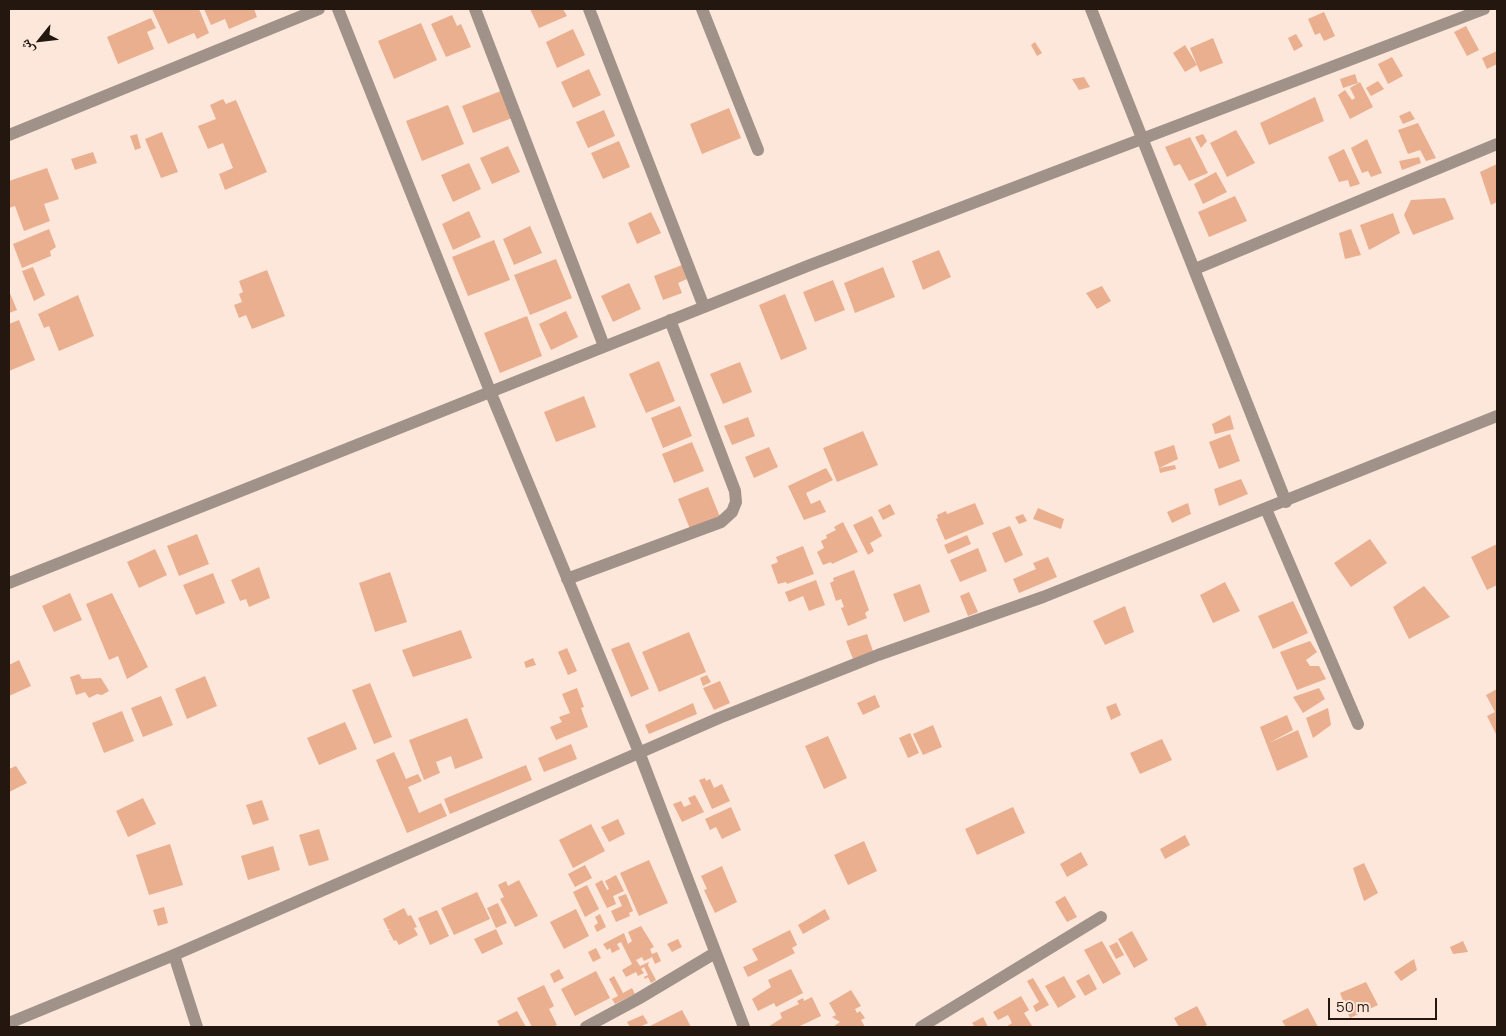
<!DOCTYPE html>
<html>
<head>
<meta charset="utf-8">
<style>
  body { margin:0 }
  #map { position:relative; width:1506px; height:1036px; overflow:hidden; background:#fde7db; font-family:Manrope,"Noto Naskh Arabic",sans-serif }
  canvas { display:block }
  .frame { position:absolute; inset:0; border:10px solid #231710; pointer-events:none }
  .north { position:absolute; left:15px; top:15px; width:50px; height:50px; -webkit-text-stroke:4px #fde7db; paint-order:stroke; rotate:241deg; font-size:14px; font-weight:700; line-height:20px; text-align:center; color:#231710 }
  .north::after { content:''; display:block; margin:auto; width:18px; height:22px; background:#231710; clip-path:polygon(50% 0,100% 100%,50% 72%,0 100%) }
  .scale { position:absolute; left:1328px; top:998px; width:109px; height:22px; box-sizing:border-box; border:2px solid #231710; border-top:0; padding-left:6px; font-size:15px; line-height:18px; white-space:nowrap; color:#231710; -webkit-text-stroke:4px #fde7db; paint-order:stroke }
</style>
</head>
<body>
<div id="map">
<canvas width="1506" height="1036"></canvas>
<div class="frame"></div>
<div class="north">ش</div>
<div class="scale">50 m</div>
</div>
<script>
const ctx = document.querySelector('canvas').getContext('2d');
ctx.lineJoin = 'round';
function fillPath(path, color) { ctx.fillStyle = color; ctx.fill(path, 'evenodd'); }
const toPath = rows => new Path2D(rows.map(r => 'M' + r).join(''));
function trace(path, color, width, dash) { ctx.strokeStyle = color; ctx.lineWidth = width; ctx.lineCap = dash ? 'butt' : 'round'; ctx.setLineDash(dash || []); ctx.stroke(path); }
fillPath(toPath([
  [152,9,199,9,209,33,197,39,194,33,168,44],
  [204,9,254,9,257,17,229,29,225,19,211,25],
  [530,9,563,9,567,16,539,28],
  [1324,12,1335,36,1324,41,1320,33,1315,35,1308,19],
  [452,15,457,26,461,24,471,47,446,57,431,24],
  [151,18,156,28,147,32,154,49,118,64,107,37],
  [421,23,437,60,394,79,378,41],
  [1466,26,1479,50,1467,56,1454,32],
  [573,29,585,55,557,68,546,42],
  [1296,34,1303,46,1294,51,1288,38],
  [1213,38,1223,63,1200,72,1190,48],
  [1035,42,1042,53,1037,56,1031,45],
  [1185,45,1197,65,1185,72,1173,53],
  [1497,51,1497,64,1487,69,1482,58],
  [1392,57,1403,76,1388,84,1378,64],
  [589,69,601,95,573,108,561,82],
  [1355,74,1358,83,1343,88,1340,79],
  [1084,77,1090,87,1079,90,1072,79],
  [1378,81,1384,89,1371,96,1366,88],
  [1360,82,1373,107,1350,119,1338,95,1345,90,1352,100,1355,98,1350,88],
  [501,91,512,118,473,133,462,106],
  [1315,97,1324,121,1269,145,1260,123],
  [223,99,226,104,236,100,267,172,225,190,219,174,233,168,223,143,208,149,198,126,216,119,210,105],
  [448,105,464,144,422,161,406,121],
  [729,108,741,138,702,154,690,124],
  [604,110,615,136,588,148,576,122],
  [1410,111,1415,119,1403,124,1399,116],
  [1418,123,1436,158,1426,161,1420,150,1408,154,1398,130],
  [1236,130,1255,163,1227,177,1210,143],
  [162,132,178,172,161,178,145,139],
  [137,134,141,148,135,150,130,136],
  [1203,134,1207,141,1201,148,1195,137],
  [1190,137,1208,173,1189,181,1180,164,1174,166,1165,147],
  [1367,139,1382,173,1371,177,1368,171,1362,173,1351,148],
  [619,141,630,167,603,179,591,153],
  [508,146,520,172,492,184,480,158],
  [1344,149,1360,184,1350,187,1348,180,1339,182,1328,157],
  [93,152,97,163,75,170,71,159],
  [1419,157,1421,163,1402,170,1399,161],
  [469,163,481,189,453,202,441,175],
  [1497,164,1497,202,1491,205,1480,172],
  [47,168,59,199,44,204,50,221,24,231,15,206,9,208,9,181],
  [1216,172,1227,192,1203,204,1194,184],
  [1235,196,1247,221,1209,237,1198,212],
  [1445,198,1454,219,1413,235,1404,215,1411,200],
  [469,211,481,237,453,250,442,224],
  [651,212,661,233,637,244,628,223],
  [1393,213,1400,233,1369,250,1360,225],
  [530,226,542,253,514,265,503,239],
  [49,229,56,247,50,251,51,256,22,268,13,244],
  [1351,229,1361,255,1345,259,1339,233],
  [494,240,510,280,468,296,452,257],
  [939,250,951,277,923,290,912,261],
  [556,259,572,298,530,315,514,275],
  [682,265,687,279,678,283,682,293,663,300,654,276],
  [33,267,45,295,34,301,22,271],
  [883,267,895,297,855,313,844,283],
  [267,270,285,316,252,329,246,315,239,318,234,305,242,302,239,294,243,292,239,281],
  [833,280,845,310,815,322,803,292],
  [629,283,641,309,613,322,601,296],
  [1102,286,1111,301,1097,309,1086,293],
  [9,291,17,310,9,313],
  [785,294,807,349,781,360,759,305],
  [78,295,94,336,59,351,49,326,44,328,38,314],
  [566,311,578,337,551,350,539,324],
  [527,316,542,356,500,373,484,333],
  [19,320,35,360,9,371,9,324],
  [659,361,675,401,646,413,629,374],
  [740,362,752,392,723,404,710,374],
  [584,396,596,427,556,442,544,412],
  [680,406,692,436,663,448,651,418],
  [1230,415,1234,429,1215,434,1212,424],
  [748,417,755,436,732,445,724,426],
  [863,431,878,465,837,482,823,448],
  [1230,434,1240,461,1219,469,1209,442],
  [692,442,704,471,674,483,662,454],
  [1174,445,1178,459,1159,468,1154,452],
  [769,447,778,467,754,478,745,457],
  [1175,465,1176,469,1160,473,1159,468],
  [826,468,833,480,806,493,811,504,820,500,826,512,804,520,788,486],
  [1241,479,1248,494,1219,506,1214,489],
  [708,487,720,517,690,529,678,499],
  [975,503,984,524,945,540,936,519,938,518,937,515,946,511,947,514],
  [1188,503,1191,514,1172,523,1167,512],
  [890,504,895,514,883,520,878,510],
  [1038,508,1064,519,1061,529,1033,519],
  [1023,514,1027,521,1019,524,1015,517],
  [872,516,882,536,870,543,874,551,868,555,853,525],
  [843,522,858,552,832,564,831,562,823,565,817,552,824,548,821,541,827,538,826,535,836,530,834,527],
  [1010,526,1023,555,1005,563,992,533],
  [197,534,209,564,179,576,167,546],
  [967,535,971,544,948,554,944,545],
  [1370,539,1387,563,1351,587,1334,563],
  [1497,544,1497,585,1487,590,1471,557],
  [803,546,814,574,787,584,786,582,778,584,771,565,778,562,776,557],
  [978,548,987,571,960,582,950,560],
  [155,549,167,575,139,588,127,562],
  [1048,557,1057,577,1019,593,1013,579,1036,569,1033,563],
  [259,567,270,598,249,607,246,599,240,601,231,580],
  [854,570,869,610,865,613,867,618,848,626,841,608,844,607,841,599,836,601,830,583,834,581,833,578],
  [390,572,407,622,375,632,359,583],
  [213,573,225,603,196,615,183,585],
  [816,580,825,605,809,611,803,596,789,602,785,592],
  [1225,582,1240,611,1213,623,1200,595],
  [920,584,930,612,904,622,893,594],
  [1424,586,1450,617,1409,639,1393,607],
  [969,592,978,612,968,616,960,596],
  [70,593,82,620,54,632,42,606],
  [112,593,148,667,127,679,118,656,109,660,86,604],
  [1293,601,1308,633,1273,649,1258,616],
  [1125,606,1134,632,1105,645,1093,621],
  [461,630,472,658,413,677,402,650],
  [689,632,706,672,659,692,642,652],
  [867,634,873,651,853,659,846,641],
  [1310,641,1317,652,1306,660,1310,666,1319,666,1326,679,1297,690,1280,652],
  [629,642,649,689,631,697,611,649],
  [567,648,577,671,568,675,558,652],
  [533,658,536,665,526,668,524,662],
  [19,660,31,686,9,696,9,665],
  [79,674,82,679,101,678,109,691,102,695,97,694,89,698,85,692,76,695,70,677],
  [707,675,711,682,703,686,700,678],
  [205,676,217,706,187,719,175,689],
  [720,681,730,703,714,710,703,688],
  [370,683,392,737,374,744,352,690],
  [577,688,584,707,581,708,588,727,556,740,550,727,562,722,559,717,570,713,562,694],
  [1319,688,1325,699,1303,713,1293,697],
  [1497,689,1497,736,1487,716,1495,712,1486,695],
  [875,695,880,707,863,715,857,703],
  [161,696,173,725,143,737,131,708],
  [693,703,697,714,649,734,645,725],
  [1116,703,1121,715,1111,720,1106,707],
  [1328,708,1331,725,1313,738,1306,718],
  [122,711,134,741,104,753,92,723],
  [1287,715,1293,730,1269,743,1298,730,1308,757,1277,771,1260,727],
  [467,718,483,758,455,769,451,756,436,762,440,773,424,780,409,740],
  [345,722,357,749,319,765,307,738],
  [933,725,942,747,923,755,913,734],
  [910,733,919,753,908,758,899,738],
  [828,736,847,778,824,789,805,746],
  [1162,739,1172,760,1140,774,1130,753],
  [571,744,577,759,544,772,538,758],
  [394,752,406,779,418,774,422,781,408,787,419,813,441,803,447,816,407,833,376,760],
  [526,765,532,780,450,814,444,799],
  [16,766,27,783,9,792,9,769],
  [705,778,706,781,710,779,714,788,722,784,730,801,712,809,699,780],
  [695,795,704,812,682,822,673,804,681,801,684,807,691,804,688,798],
  [143,798,156,824,128,837,116,811],
  [262,800,269,820,253,825,246,805],
  [731,807,741,830,722,839,716,827,710,830,705,819],
  [1013,807,1025,833,977,855,965,829],
  [618,819,625,834,609,842,601,827],
  [591,824,605,851,573,868,559,840],
  [319,829,329,860,309,866,299,835],
  [1185,835,1190,845,1165,859,1160,849],
  [864,841,877,871,848,885,834,855],
  [170,844,183,885,149,895,136,855],
  [273,846,280,870,248,880,241,856],
  [1081,852,1088,865,1067,877,1060,864],
  [649,860,668,903,639,916,620,873],
  [1364,863,1378,893,1364,901,1353,868],
  [585,865,592,878,575,887,568,874],
  [722,866,737,902,715,913,704,890,707,889,701,876],
  [616,875,624,891,613,896,616,904,607,908,595,884,602,880,607,890,609,889,605,881],
  [519,880,538,916,515,927,500,899,504,897,498,885,506,881,508,886],
  [587,885,599,909,585,917,573,892],
  [477,892,490,919,454,935,441,908],
  [626,894,633,911,629,913,630,916,616,922,611,911,622,906,618,897],
  [1065,896,1077,917,1067,922,1055,902],
  [498,903,507,923,496,928,487,908],
  [164,907,168,923,158,926,153,910],
  [404,908,408,916,411,915,417,927,414,928,418,935,399,945,396,940,394,941,388,930,391,929,388,929,383,919],
  [576,909,589,936,564,949,550,922],
  [825,909,830,919,803,934,798,925],
  [437,910,449,936,430,945,418,918],
  [600,914,606,927,597,932,594,926,598,923,595,917],
  [641,926,654,947,650,949,652,954,657,952,661,961,655,964,652,957,644,961,642,957,636,960,640,966,649,962,648,965,656,980,651,983,648,977,645,979,644,977,648,975,644,967,641,969,644,973,638,976,636,972,626,977,622,970,632,964,621,942,617,944,620,949,612,953,610,948,607,950,603,944,624,933,628,944,632,941,628,932],
  [496,929,503,944,482,954,474,939],
  [790,930,797,945,792,948,795,953,748,977,743,967,758,960,752,949],
  [1132,931,1148,960,1134,968,1118,939],
  [678,939,682,947,672,952,667,944],
  [1102,941,1121,974,1103,984,1084,950],
  [1463,941,1468,952,1453,954,1450,947],
  [1117,942,1124,955,1116,959,1109,946],
  [596,948,601,958,593,962,588,952],
  [1414,959,1417,970,1401,981,1394,972],
  [559,969,564,978,554,983,550,974],
  [791,969,803,993,776,1007,774,1003,758,1011,752,999,771,987,768,980],
  [596,971,610,998,575,1016,561,989],
  [1089,974,1097,989,1085,996,1076,981],
  [614,976,623,993,632,988,635,994,615,1004,612,999,618,996,609,979],
  [1064,976,1076,997,1058,1008,1045,986],
  [1033,978,1049,1005,1036,1012,1033,1006,1039,1002,1027,981],
  [1366,982,1378,1005,1350,1018,1340,993],
  [544,985,554,1006,549,1009,557,1025,552,1027,532,1027,517,998],
  [851,990,861,1006,855,1009,857,1013,860,1011,865,1018,861,1020,865,1027,833,1027,840,1022,832,1017,836,1015,829,1003],
  [1021,996,1029,1010,1024,1013,1032,1026,1006,1027,1012,1023,1008,1015,998,1020,993,1012],
  [812,997,821,1016,798,1027,768,1027,782,1018,780,1013,799,1004,797,1001,803,998,804,1001],
  [1197,1006,1207,1025,1203,1027,1179,1027,1174,1018],
  [1308,1008,1318,1027,1286,1027,1282,1021],
  [682,1010,691,1027,648,1027],
  [517,1011,526,1027,500,1027,497,1021],
  [643,1015,648,1023,640,1027,630,1027,627,1022],
  [983,1017,988,1027,975,1027,972,1023]
]), '#e9af8e');
trace(toPath([
  [338,9,490,391,639,752,744,1027],
  [475,9,604,346],
  [589,9,704,307],
  [702,9,758,150],
  [1091,9,1286,502],
  [9,135,319,9],
  [1195,269,1497,144],
  [1266,509,1358,724],
  [567,579,721,522,732,512,736,502,735,491,670,320],
  [9,583,810,265,1484,9],
  [174,955,197,1027],
  [9,1023,174,955,719,718,878,655,1043,597,1497,416],
  [586,1027,638,999,715,953],
  [921,1027,1101,917]
]), '#a09189', 12);
</script>
</body>
</html>
